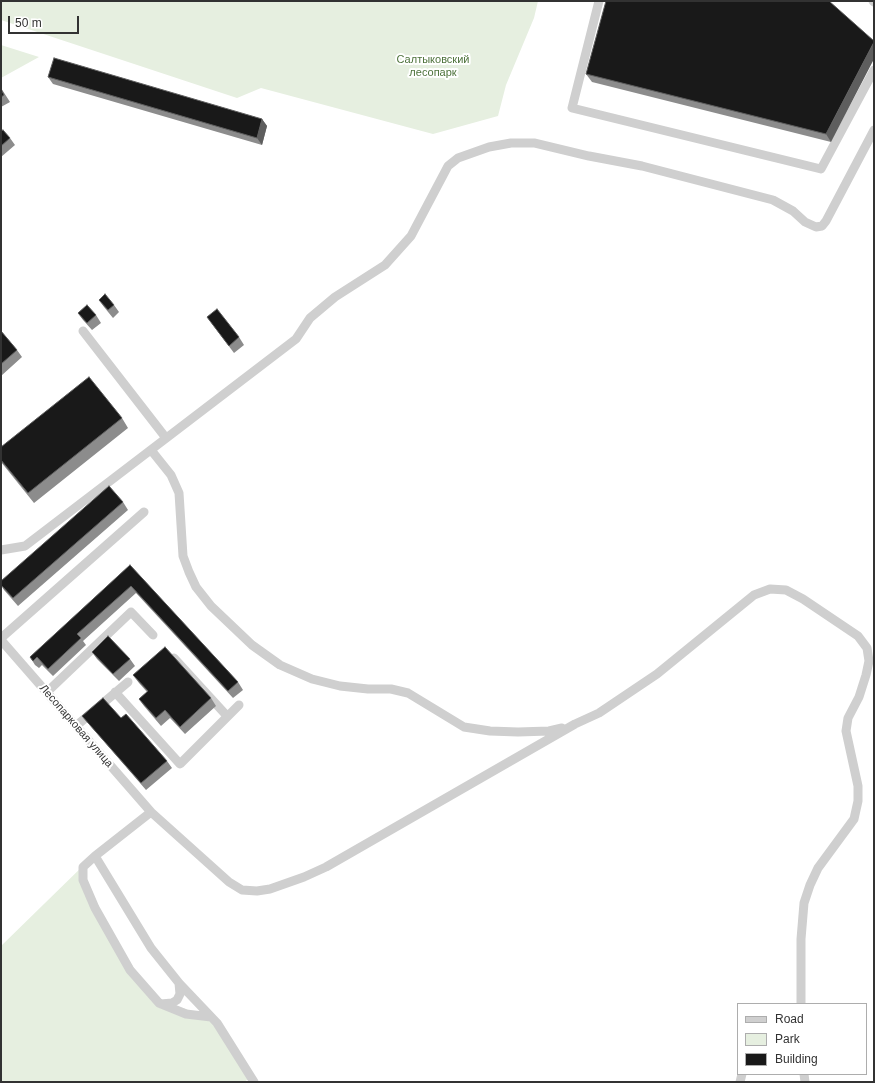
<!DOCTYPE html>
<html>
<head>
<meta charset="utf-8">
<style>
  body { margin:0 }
  #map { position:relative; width:875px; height:1083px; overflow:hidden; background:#fff; font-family:Arial,sans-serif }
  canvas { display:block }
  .frame { position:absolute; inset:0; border:2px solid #323232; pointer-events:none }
  .legend { position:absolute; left:737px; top:1003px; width:130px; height:72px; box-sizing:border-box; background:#fff; border:1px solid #adadad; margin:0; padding:5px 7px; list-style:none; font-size:12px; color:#323232 }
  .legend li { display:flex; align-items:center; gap:8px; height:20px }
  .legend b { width:20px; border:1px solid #adadad }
  .scale { position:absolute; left:8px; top:16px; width:71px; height:18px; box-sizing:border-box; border:2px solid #323232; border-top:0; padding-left:5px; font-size:12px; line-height:14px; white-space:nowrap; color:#323232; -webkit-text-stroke:3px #fff; paint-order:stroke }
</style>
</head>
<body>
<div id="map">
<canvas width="875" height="1083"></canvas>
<div class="frame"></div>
<ul class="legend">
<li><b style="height:5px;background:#cfcfcf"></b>Road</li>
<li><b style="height:11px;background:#e6efe0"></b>Park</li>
<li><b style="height:11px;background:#191919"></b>Building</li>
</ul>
<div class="scale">50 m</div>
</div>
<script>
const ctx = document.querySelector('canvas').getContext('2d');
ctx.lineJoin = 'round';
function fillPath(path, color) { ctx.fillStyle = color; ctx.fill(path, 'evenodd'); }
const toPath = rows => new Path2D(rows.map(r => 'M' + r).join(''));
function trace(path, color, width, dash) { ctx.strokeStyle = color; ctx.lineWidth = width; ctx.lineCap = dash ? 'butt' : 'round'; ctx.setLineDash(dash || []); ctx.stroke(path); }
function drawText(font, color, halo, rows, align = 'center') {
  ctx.font = font + ' Arial,sans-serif'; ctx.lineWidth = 4; ctx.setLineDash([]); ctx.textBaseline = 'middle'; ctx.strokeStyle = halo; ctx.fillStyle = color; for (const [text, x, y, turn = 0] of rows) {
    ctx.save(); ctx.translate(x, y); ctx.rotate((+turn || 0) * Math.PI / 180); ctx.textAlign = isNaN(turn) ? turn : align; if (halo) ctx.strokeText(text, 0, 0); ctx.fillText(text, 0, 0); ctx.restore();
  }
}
fillPath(toPath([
  [1,1,538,1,534,18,506,85,498,116,433,134,261,88,237,98,1,20],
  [1,45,39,57,1,78],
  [88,861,83,867,95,908,154,999,211,1017,250,1078,244,1082,1,1082,1,946]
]), '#e6efe0');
trace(toPath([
  [599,1,572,108,821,169,874,70],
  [873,1,874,2],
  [83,331,166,438],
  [151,450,171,475,179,493,183,556,189,572,196,587,211,606,252,645,280,665,312,679,340,686,368,689,391,689,408,693,464,727,490,731,518,732,549,731,562,728],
  [1,550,25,546,296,339,310,318,335,297,385,265,411,236,448,166,458,158,489,147,511,143,535,143,589,156,642,166,773,200,793,211,805,222,816,227,822,226,826,221,874,130],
  [1,638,144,512],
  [1,640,151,812],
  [174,658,227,716],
  [47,692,131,612,153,635],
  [115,692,180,764,239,705],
  [76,726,128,682],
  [95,856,83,867,83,880,95,908,130,970,159,1003,186,1014,211,1017],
  [161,1004,172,1003,177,1000,180,994,179,983],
  [804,1074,805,1082],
  [254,1082,217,1023,179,983,151,948,95,856,151,812,229,882,242,890,257,891,270,889,304,877,326,867,575,724,599,713,657,674,754,595,770,589,786,590,803,599,858,636,867,648,869,661,866,675,859,697,848,718,846,731,858,786,858,801,854,819,818,868,810,885,804,903,801,939,801,1004],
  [740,1082,742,1074]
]), '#cfcfcf', 9);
fillPath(toPath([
  [829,1,831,142,592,82,586,74],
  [48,77,262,119,267,126,262,145,53,84],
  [1,88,10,102,1,107],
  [1,131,10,138,15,145,1,157],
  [99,300,114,305,119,312,113,318,104,307],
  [78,313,96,315,101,323,92,330,83,320],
  [207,317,239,337,244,345,234,353],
  [1,331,17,350,22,357,1,376],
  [122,418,128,428,34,503,1,462,1,447],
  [123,502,128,510,18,606,4,590,1,585,1,581],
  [130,565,238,682,243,690,233,698,136,593,83,641,86,645,53,676,42,665,39,668,35,665,30,657],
  [92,652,130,659,135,666,119,681,97,659],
  [133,675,211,698,216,706,185,734,170,718,161,726,144,706,139,699,147,692,139,683],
  [82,716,121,718,167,761,172,768,146,790,88,723]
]), '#8c8c8c');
fillPath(toPath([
  [874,42,874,59,831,142,826,134],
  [262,119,267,126,262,145,257,138]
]), '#5e5e5e');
const building = toPath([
  [606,1,829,1,874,41,874,42,826,134,586,74,606,1],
  [54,58,262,119,257,138,48,77,54,58],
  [1,89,4,95,1,97,1,89],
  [3,130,10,138,1,146,1,131,3,130],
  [105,294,114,305,108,310,99,300,105,294],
  [87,305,96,315,87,323,78,313,87,305],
  [217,309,239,337,229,346,207,317,217,309],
  [1,331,17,350,1,364,1,331],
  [89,377,122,418,28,493,1,460,1,447,89,377],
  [109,486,123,502,13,598,1,585,1,581,109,486],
  [130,565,238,682,228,691,131,586,77,634,81,638,48,669,37,657,33,661,30,657,130,565],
  [108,636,130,659,113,674,92,652,108,636],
  [165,647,211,698,180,727,165,710,156,718,139,699,148,691,133,675,165,647],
  [103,698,121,718,126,714,167,761,141,783,82,716,103,698]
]);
fillPath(building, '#191919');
trace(building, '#5e5e5e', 1);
drawText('11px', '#4d723b', '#fff', [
  ["Салтыковский",433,60],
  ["лесопарк",433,73]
]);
drawText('11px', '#323232', '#fff', [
  ["Лесопарковая улица",76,726,49]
]);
</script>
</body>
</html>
